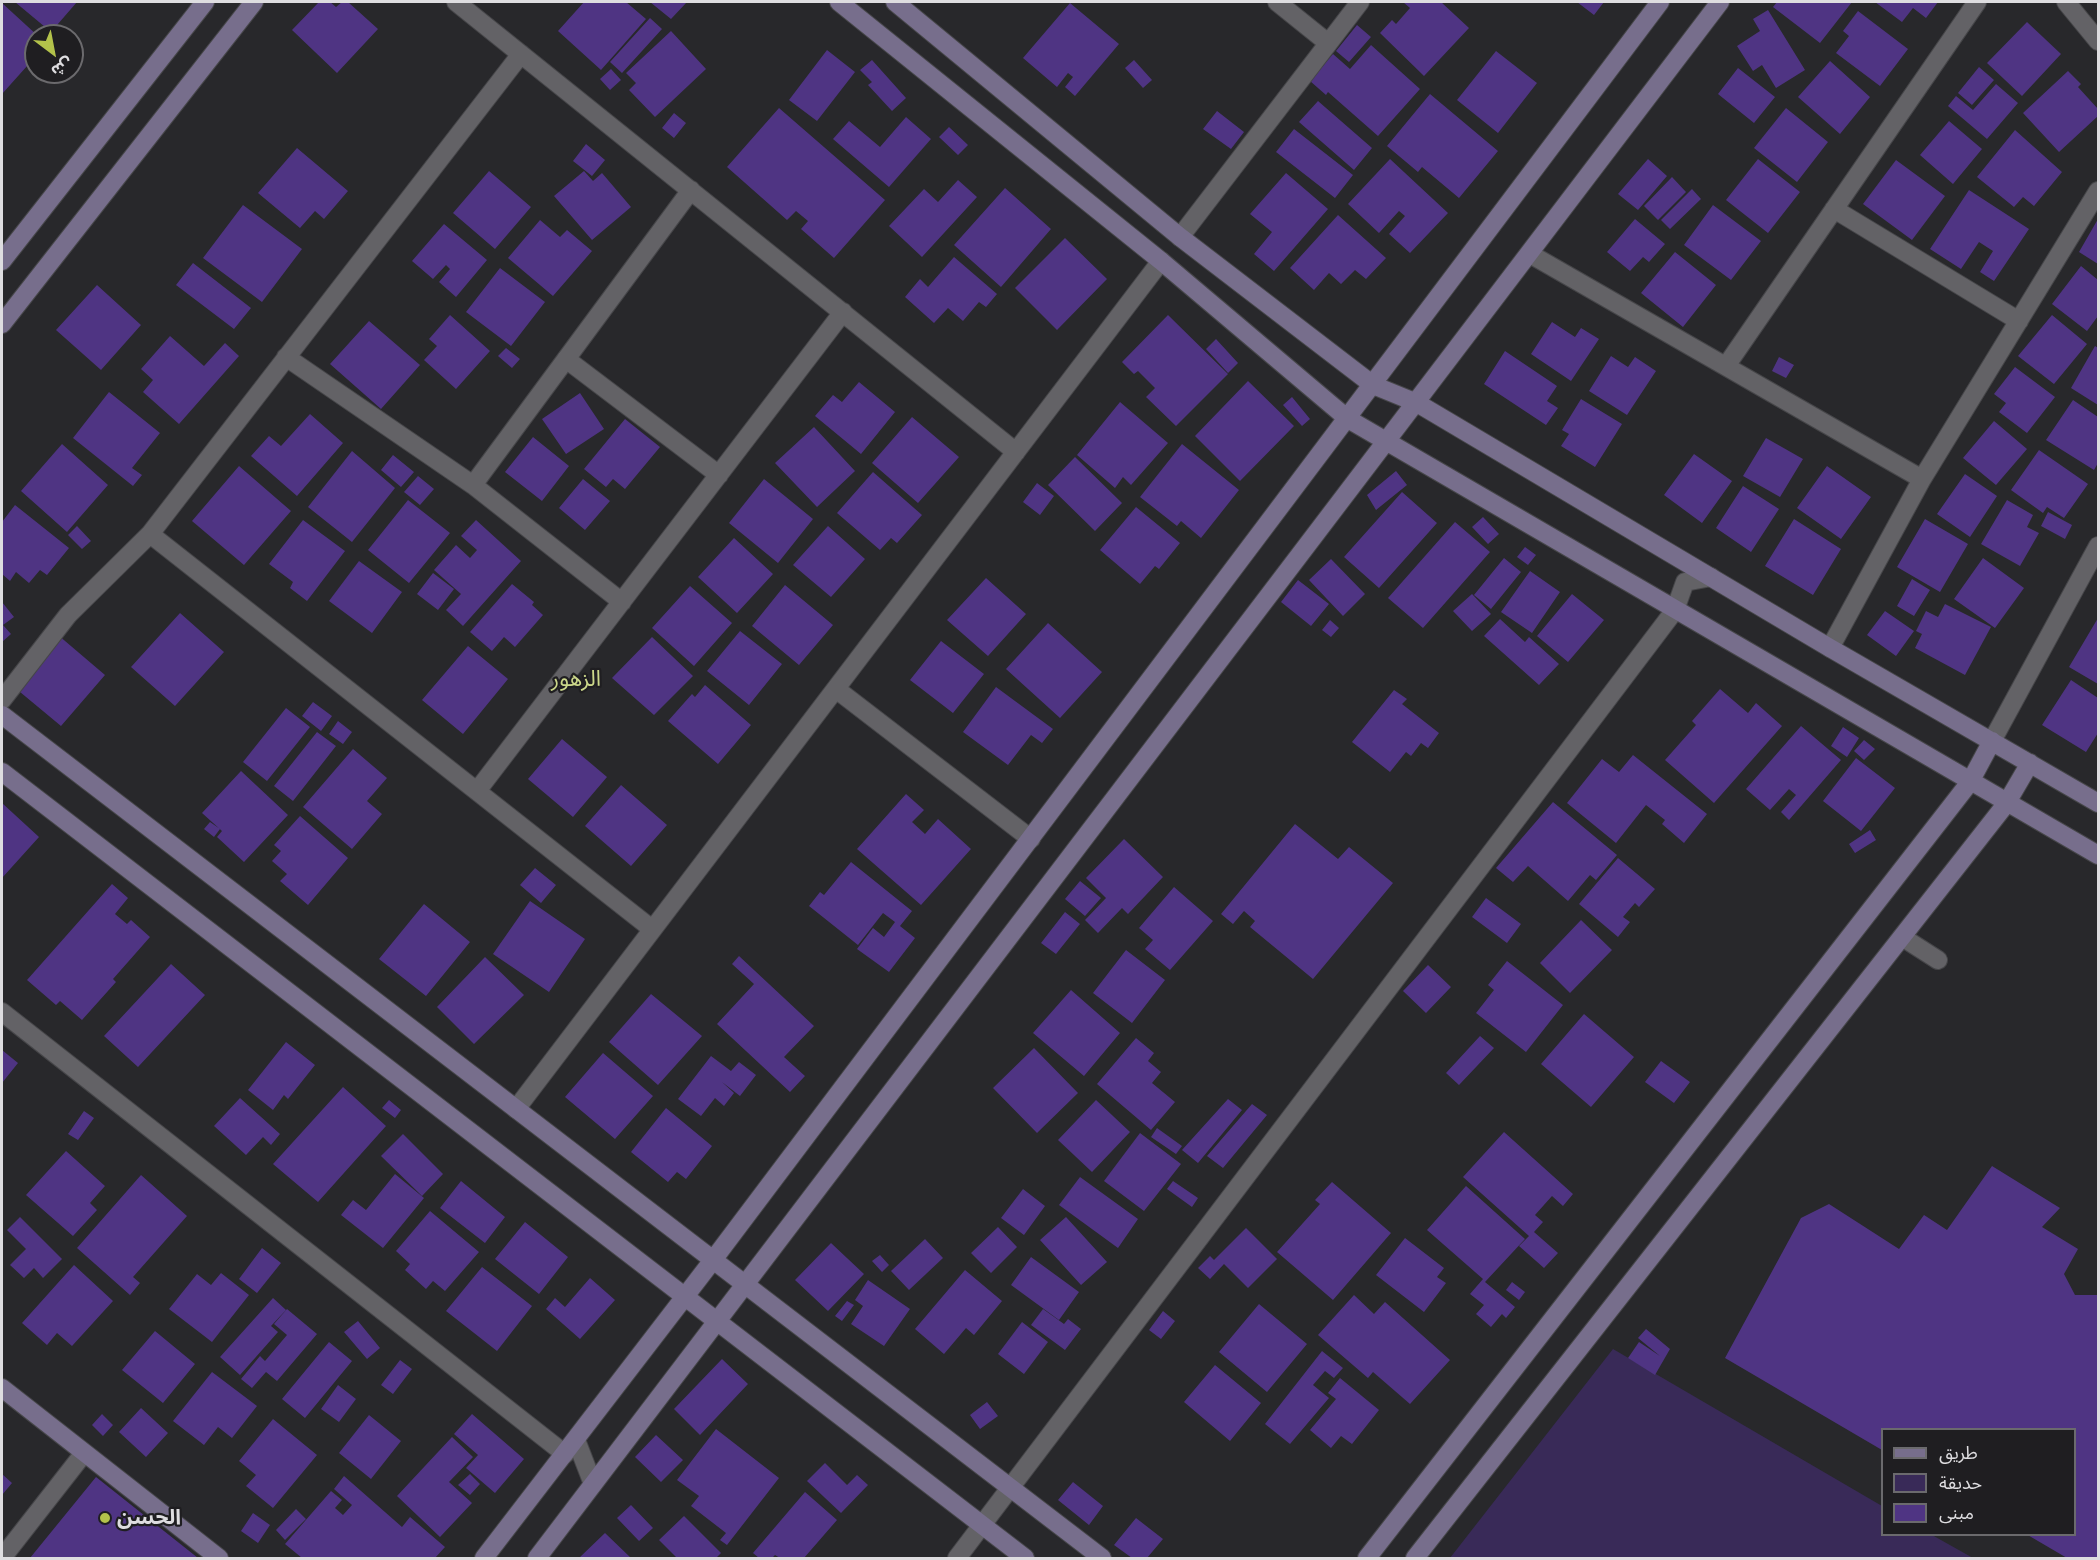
<!DOCTYPE html>
<html>
<head>
<meta charset="utf-8">
<style>
  body { margin:0 }
  #map { position:relative; width:2100px; height:1560px; overflow:hidden; background:#28282b; font-family:"PT Sans","Noto Sans Arabic",sans-serif }
  canvas { display:block }
  .frame { position:absolute; inset:0; border:3px solid #dedde0; pointer-events:none }
  .legend { position:absolute; left:1881px; top:1428px; width:195px; height:108px; box-sizing:border-box; background:#1f1e21; border:2px solid #6b6a6d; margin:0; padding:8px 10px; list-style:none; font-size:18px; color:#dedde0 }
  .legend li { display:flex; align-items:center; gap:12px; height:30px }
  .legend b { width:30px; border:2px solid #6b6a6d }
  .north { position:absolute; left:24px; top:24px; width:60px; height:60px; box-sizing:border-box; background:#1f1e21; border:2px solid #6b6a6d; border-radius:50%; rotate:148deg; font-size:16px; font-weight:700; line-height:24px; text-align:center; color:#dedde0 }
  .north::after { content:''; display:block; margin:auto; width:21px; height:27px; background:#b3c24b; clip-path:polygon(50% 0,100% 100%,50% 72%,0 100%) }
</style>
</head>
<body>
<div id="map">
<canvas width="2100" height="1560"></canvas>
<div class="frame"></div>
<ul class="legend">
<li><b style="height:8px;background:#776e8c"></b>طريق</li>
<li><b style="height:16px;background:#392a58"></b>حديقة</li>
<li><b style="height:16px;background:#4f3483"></b>مبنى</li>
</ul>
<div class="north">ش</div>
</div>
<script>
const ctx = document.querySelector('canvas').getContext('2d');
ctx.lineJoin = 'round';
function fillPath(path, color) { ctx.fillStyle = color; ctx.fill(path, 'evenodd'); }
const toPath = rows => new Path2D(rows.map(r => 'M' + r).join(''));
function trace(path, color, width, dash) { ctx.strokeStyle = color; ctx.lineWidth = width; ctx.lineCap = dash ? 'butt' : 'round'; ctx.setLineDash(dash || []); ctx.stroke(path); }
function drawText(font, color, halo, rows, align = 'center') {
  ctx.font = font + ' "PT Sans","Noto Sans Arabic",sans-serif'; ctx.lineWidth = 4.5; ctx.setLineDash([]); ctx.textBaseline = 'middle'; ctx.strokeStyle = halo; ctx.fillStyle = color; for (const [text, x, y, turn = 0] of rows) {
    ctx.save(); ctx.translate(x, y); ctx.rotate((+turn || 0) * Math.PI / 180); ctx.textAlign = isNaN(turn) ? turn : align; if (halo) ctx.strokeText(text, 0, 0); ctx.fillText(text, 0, 0); ctx.restore();
  }
}
fillPath(toPath([
  [1613,1349,1882,1506,1882,1534,1932,1535,1973,1558,1450,1558]
]), '#392a58');
fillPath(toPath([
  [15,2,77,2,51,32],
  [319,2,330,2,336,7,342,2,348,2,378,29,337,73,292,30],
  [584,2,626,2,646,19,601,70,558,31],
  [650,2,687,2,671,19],
  [1403,2,1441,2,1469,28,1424,76,1380,33,1392,20,1396,24,1410,8],
  [1577,2,1604,2,1594,15],
  [1777,2,1852,2,1820,43,1773,7],
  [1875,2,1938,2,1926,18,1913,8,1902,22],
  [2,3,38,36,36,56,2,94],
  [1070,3,1119,44,1075,96,1065,87,1073,77,1068,73,1057,87,1023,58],
  [1768,10,1805,70,1776,88,1762,65,1753,71,1737,46,1760,31,1753,19],
  [1858,11,1908,49,1880,86,1836,53,1849,36,1843,31],
  [650,18,662,29,622,73,610,62],
  [2027,22,2061,54,2022,96,1987,63],
  [1357,25,1371,37,1349,62,1336,51],
  [671,31,706,69,655,117,629,90,636,83,626,73],
  [1371,45,1420,89,1378,136,1328,92,1326,95,1310,81,1333,54,1350,69],
  [827,50,855,72,817,121,789,100],
  [1496,51,1537,83,1498,133,1457,100],
  [872,60,906,98,892,111,868,85,872,82,860,70],
  [1134,60,1152,80,1143,88,1125,68],
  [1830,61,1870,97,1840,134,1798,97],
  [1979,67,1994,80,1972,105,1958,93],
  [1738,68,1775,97,1754,123,1718,94],
  [611,69,621,80,610,90,600,79],
  [2068,71,2081,84,2078,87,2098,109,2098,116,2059,152,2023,113],
  [1996,84,2018,103,1987,139,1948,106,1956,96,1973,110],
  [1430,94,1498,151,1459,198,1422,167,1418,172,1387,146],
  [1318,101,1372,148,1354,170,1299,122],
  [779,108,885,200,834,258,801,229,808,221,796,211,787,220,727,167],
  [1786,108,1828,142,1797,182,1754,148],
  [1217,111,1244,132,1231,149,1203,129],
  [674,113,686,123,674,138,662,128],
  [906,117,931,139,889,187,833,139,849,121,880,147],
  [1949,121,1982,149,1953,184,1920,155],
  [949,127,968,145,958,155,939,137],
  [1294,129,1353,175,1335,198,1276,152],
  [2015,130,2062,172,2034,206,2023,197,2014,207,1977,177],
  [586,144,605,160,592,176,573,161],
  [297,148,348,191,324,219,315,211,300,228,258,193],
  [1390,159,1448,213,1410,253,1389,234,1405,216,1399,211,1379,233,1348,204],
  [1648,159,1667,176,1638,210,1618,194],
  [1758,159,1800,192,1768,233,1726,200],
  [1896,160,1945,196,1912,240,1863,204],
  [489,171,531,207,495,249,453,213],
  [584,171,593,181,602,173,631,207,592,240,554,196],
  [1286,173,1328,209,1274,271,1254,254,1272,232,1250,214],
  [1672,177,1686,192,1658,220,1644,206],
  [958,180,977,197,922,257,889,226,924,189,938,202],
  [1005,188,1051,229,1001,287,954,245],
  [1692,189,1701,199,1670,229,1661,220],
  [1969,190,2029,229,1994,281,1980,272,1993,251,1979,242,1961,269,1930,249],
  [243,205,302,249,262,302,203,258],
  [1713,205,1761,241,1731,280,1684,245],
  [1338,215,1386,258,1366,279,1355,270,1341,284,1329,273,1314,290,1290,268],
  [1635,219,1665,244,1649,262,1643,257,1630,271,1607,252],
  [2098,219,2098,264,2079,252],
  [540,220,560,237,567,230,592,251,553,296,508,258],
  [444,224,487,260,456,297,439,282,450,269,446,265,433,279,412,261],
  [1065,238,1107,279,1057,330,1015,288],
  [1675,252,1716,285,1683,327,1641,293],
  [954,257,997,294,986,307,979,302,963,321,948,308,934,323,905,297,920,279,928,287],
  [193,263,251,308,234,329,176,285],
  [2081,266,2098,280,2098,316,2087,331,2052,304],
  [500,268,545,302,511,346,466,312],
  [97,285,141,325,101,370,56,330],
  [450,315,490,351,456,389,424,360,437,346,429,339],
  [1168,315,1228,374,1176,426,1146,397,1155,388,1138,371,1134,374,1122,362],
  [2052,315,2087,344,2054,384,2018,356],
  [369,321,420,365,381,409,330,364],
  [1552,322,1575,337,1581,328,1599,339,1571,381,1531,354],
  [170,336,204,366,225,343,239,356,179,424,143,392,153,380,141,369],
  [1216,339,1238,363,1228,373,1206,349],
  [2095,346,2098,348,2098,405,2071,388],
  [506,348,520,359,512,368,498,356],
  [1505,351,1557,386,1547,401,1558,408,1546,425,1484,384],
  [1611,356,1628,367,1635,357,1656,371,1627,415,1589,391],
  [1779,357,1794,365,1786,378,1772,371],
  [2015,367,2055,397,2027,433,1999,412,2006,403,1994,394],
  [1248,381,1294,426,1240,481,1195,436],
  [859,382,895,412,861,454,815,416,833,395,842,402],
  [109,392,160,433,132,468,142,475,133,486,73,438],
  [580,393,604,429,566,454,542,419],
  [1292,397,1310,419,1302,426,1283,405],
  [1581,399,1622,424,1595,467,1561,446,1569,434,1562,430],
  [2073,400,2098,417,2098,463,2094,470,2046,440],
  [1120,402,1168,443,1131,485,1123,477,1115,488,1077,455],
  [310,414,343,443,297,496,251,456,269,436,281,446],
  [912,417,959,457,918,503,872,463],
  [625,419,660,447,625,489,613,479,606,487,584,469],
  [1994,421,2027,449,1996,485,1963,458],
  [814,427,855,471,817,507,775,463],
  [533,437,569,466,542,501,505,472],
  [1766,438,1803,459,1780,497,1743,476],
  [62,444,108,485,67,532,21,491],
  [1182,444,1239,490,1201,538,1181,521,1177,526,1140,497],
  [2039,450,2088,484,2064,518,2047,507,2043,513,2011,490],
  [352,451,395,488,352,542,308,507],
  [1694,454,1732,481,1702,523,1664,495],
  [393,455,414,472,401,487,381,470],
  [1075,457,1122,503,1095,531,1048,485],
  [239,466,291,511,244,565,192,521],
  [1827,466,1871,497,1841,539,1797,508],
  [1396,471,1407,485,1376,510,1367,495],
  [873,472,922,515,897,543,891,538,880,550,837,513],
  [1965,474,1997,496,1970,537,1937,514],
  [418,476,434,489,420,505,404,492],
  [583,479,610,501,585,530,559,508],
  [764,479,813,519,778,563,729,523],
  [1037,483,1054,496,1040,515,1023,502],
  [1743,486,1779,509,1751,552,1716,528],
  [1402,492,1437,523,1379,588,1344,557],
  [408,500,450,533,409,583,368,550],
  [2007,500,2033,515,2027,527,2039,533,2020,566,1981,544],
  [15,505,69,548,47,575,40,570,29,583,16,572,10,581,2,574,2,522],
  [1136,507,1180,543,1159,569,1155,566,1140,584,1100,550],
  [2048,512,2072,525,2065,539,2041,526],
  [1483,517,1499,534,1488,544,1472,527],
  [1794,519,1841,549,1813,595,1765,566],
  [1925,519,1968,544,1940,592,1897,567],
  [303,520,345,551,307,601,290,588,293,582,269,564],
  [476,520,521,561,463,626,446,610,461,594,434,570,456,545,470,558,477,550,461,536],
  [1455,522,1490,552,1423,628,1388,598],
  [77,526,91,541,82,549,68,535],
  [828,526,865,559,831,597,793,565],
  [734,538,773,574,737,613,698,577],
  [1525,547,1536,555,1528,565,1517,557],
  [1504,558,1521,572,1491,609,1474,595],
  [1983,558,2024,588,1995,628,1954,599],
  [1331,559,1365,594,1343,616,1309,580],
  [359,561,402,592,372,633,329,601],
  [1530,571,1560,592,1532,633,1501,612],
  [433,573,454,589,438,610,417,594],
  [986,578,1026,614,988,656,947,620],
  [1912,579,1930,590,1914,616,1897,606],
  [1298,580,1329,604,1311,626,1281,602],
  [512,584,534,602,532,605,543,615,515,647,504,637,492,651,470,632],
  [785,585,833,625,799,665,752,626],
  [690,586,732,623,694,666,652,628],
  [1472,594,1491,614,1472,631,1453,611],
  [1572,594,1604,620,1568,662,1537,636],
  [2,602,14,617,3,625,11,634,2,642],
  [1945,604,1991,627,1965,675,1915,648,1922,634,1916,631,1926,611,1938,617],
  [1885,611,1914,631,1896,656,1867,635],
  [180,613,224,652,175,706,131,667],
  [2098,618,2098,684,2069,667],
  [1500,619,1525,642,1529,637,1559,664,1539,685,1484,636],
  [1330,620,1339,628,1331,637,1322,630],
  [1048,623,1102,672,1060,718,1006,669],
  [740,631,782,664,749,705,707,671],
  [58,635,105,675,61,726,14,687],
  [652,637,693,676,654,715,612,678],
  [941,641,984,674,953,713,910,680],
  [468,646,508,679,463,734,422,700],
  [2071,680,2098,698,2098,733,2086,752,2042,725],
  [705,685,751,725,718,764,668,721,692,694,695,697],
  [996,687,1053,729,1042,743,1031,735,1008,765,963,732],
  [1720,689,1748,713,1756,703,1782,726,1714,803,1665,760,1696,725,1692,721],
  [1394,690,1407,699,1402,704,1439,733,1428,748,1421,743,1411,756,1406,752,1390,772,1352,742],
  [313,702,332,716,321,731,302,716],
  [286,708,310,727,267,781,243,762],
  [338,721,352,732,343,744,329,734],
  [1801,726,1841,760,1789,820,1781,812,1796,795,1789,789,1770,810,1746,789],
  [1843,727,1859,738,1847,757,1831,746],
  [317,732,336,746,293,801,274,786],
  [562,739,607,777,573,817,528,779],
  [1864,740,1875,749,1864,760,1854,751],
  [353,749,387,778,367,801,382,814,352,849,303,807],
  [1633,755,1707,814,1684,843,1662,824,1665,820,1646,805,1616,843,1567,803,1602,759,1619,772],
  [1856,758,1895,788,1861,831,1823,801],
  [241,771,288,815,244,862,217,837,222,831,202,813],
  [621,785,667,825,631,866,585,826],
  [906,794,924,810,912,822,925,834,938,819,971,849,921,905,857,849],
  [1553,802,1617,855,1596,880,1590,875,1568,901,1528,866,1513,882,1496,868],
  [2,803,39,837,2,878],
  [300,816,348,858,308,905,280,881,287,874,272,861,281,851,274,845],
  [210,822,220,829,214,837,204,829],
  [1295,824,1338,859,1349,847,1393,883,1313,979,1250,927,1255,921,1244,911,1233,924,1221,914],
  [1870,830,1876,840,1855,853,1849,844],
  [1124,839,1163,877,1128,914,1122,908,1098,933,1085,920,1106,898,1086,878],
  [1618,858,1655,889,1639,907,1635,903,1623,917,1630,922,1618,937,1579,904],
  [851,862,912,911,900,926,915,938,889,972,857,949,873,928,884,937,895,922,883,913,858,945,809,906,820,892,824,895],
  [535,868,556,885,541,903,520,885],
  [1080,881,1101,898,1085,916,1065,899],
  [112,884,128,898,115,914,127,924,131,920,150,937,113,979,116,982,82,1020,60,1001,56,1005,27,980],
  [1174,887,1213,921,1170,970,1145,949,1153,940,1139,928],
  [1486,898,1521,924,1507,943,1472,917],
  [530,901,585,939,549,992,493,954],
  [424,904,470,942,426,996,379,959],
  [1065,912,1080,924,1056,954,1041,943],
  [1581,920,1612,950,1570,993,1540,963],
  [1126,950,1165,980,1132,1023,1093,993],
  [739,956,814,1026,784,1057,805,1076,790,1092,717,1024,754,984,732,964],
  [485,957,524,995,474,1044,437,1007],
  [1507,961,1563,1005,1526,1052,1476,1013,1494,990,1488,985],
  [171,964,205,995,138,1067,104,1036],
  [1428,965,1451,987,1426,1013,1403,991],
  [1071,990,1120,1033,1084,1076,1033,1033],
  [651,994,702,1036,658,1085,609,1042],
  [1584,1014,1634,1057,1591,1107,1541,1064],
  [1480,1036,1494,1048,1459,1085,1446,1073],
  [1136,1038,1154,1053,1148,1061,1161,1072,1152,1083,1175,1102,1151,1130,1097,1084],
  [286,1042,315,1065,288,1099,284,1095,273,1110,248,1090],
  [1034,1048,1078,1093,1037,1133,993,1088],
  [2,1050,18,1063,2,1083],
  [603,1053,653,1096,615,1139,565,1097],
  [711,1056,731,1071,739,1062,756,1075,740,1096,722,1082,734,1093,724,1106,715,1098,701,1116,678,1099],
  [1661,1061,1690,1082,1674,1103,1645,1082],
  [343,1087,386,1126,318,1202,273,1164],
  [240,1098,280,1134,271,1145,263,1137,246,1155,214,1126],
  [1228,1099,1242,1110,1198,1163,1182,1150],
  [389,1100,401,1110,395,1118,382,1108],
  [1096,1100,1130,1132,1092,1172,1058,1140],
  [1252,1104,1267,1115,1223,1168,1207,1156],
  [666,1108,712,1146,686,1179,677,1172,668,1182,631,1152],
  [84,1111,94,1118,78,1140,68,1134],
  [1157,1128,1182,1146,1176,1154,1151,1137],
  [1504,1132,1573,1194,1563,1206,1552,1196,1535,1215,1543,1222,1534,1232,1558,1253,1544,1268,1519,1246,1529,1236,1463,1177],
  [1140,1133,1181,1164,1144,1211,1104,1181],
  [403,1134,443,1174,422,1196,381,1156],
  [66,1151,105,1186,90,1203,97,1210,73,1236,26,1195],
  [1992,1166,2060,1208,2042,1227,2078,1249,2064,1274,2075,1295,2098,1295,2098,1558,2067,1558,2026,1534,2074,1534,2074,1430,1882,1430,1882,1450,1725,1358,1801,1218,1829,1204,1899,1249,1924,1215,1947,1230],
  [395,1174,424,1198,383,1248,341,1215,353,1200,366,1210],
  [141,1175,187,1216,133,1277,140,1283,130,1295,77,1248],
  [1080,1177,1138,1219,1118,1248,1059,1205],
  [461,1181,505,1217,485,1243,440,1208],
  [1173,1181,1198,1198,1192,1207,1167,1189],
  [1332,1182,1391,1233,1333,1300,1277,1252,1320,1204,1315,1200],
  [1466,1186,1525,1239,1485,1282,1515,1307,1506,1318,1502,1314,1491,1327,1476,1314,1484,1305,1470,1294,1483,1279,1427,1230],
  [1023,1189,1045,1206,1024,1235,1001,1218],
  [430,1211,479,1252,445,1291,433,1281,426,1289,405,1270,410,1264,396,1251],
  [20,1217,62,1259,43,1278,34,1268,24,1278,10,1265,26,1249,7,1230],
  [1066,1217,1107,1262,1081,1285,1040,1240],
  [525,1222,568,1257,539,1294,495,1259],
  [998,1227,1017,1247,991,1273,971,1253],
  [1246,1228,1277,1259,1248,1288,1224,1264,1210,1279,1198,1268,1210,1256,1214,1260],
  [1405,1238,1444,1268,1437,1277,1446,1283,1424,1312,1376,1275],
  [925,1239,943,1258,909,1290,891,1271],
  [831,1243,864,1274,828,1311,795,1280],
  [262,1248,281,1263,257,1293,239,1279],
  [880,1255,889,1265,882,1272,872,1261],
  [1031,1257,1079,1292,1059,1320,1011,1285],
  [74,1265,113,1301,72,1346,57,1333,47,1345,22,1323],
  [482,1267,532,1306,497,1351,446,1311],
  [965,1270,1002,1301,974,1335,966,1328,944,1354,915,1329],
  [221,1273,249,1295,212,1342,169,1309,197,1274,211,1285],
  [590,1278,615,1300,580,1339,546,1309,555,1298,565,1307],
  [868,1280,910,1309,884,1346,851,1324,863,1306,855,1300],
  [1512,1282,1525,1292,1519,1300,1506,1290],
  [1354,1295,1374,1314,1385,1302,1450,1360,1410,1404,1373,1372,1368,1378,1318,1335],
  [273,1298,286,1310,271,1326,278,1332,240,1375,220,1357],
  [847,1301,854,1305,842,1321,835,1316],
  [1259,1304,1307,1344,1267,1392,1219,1352],
  [287,1309,317,1334,277,1381,266,1372,252,1388,241,1379,260,1356,265,1361,287,1335,274,1324],
  [1043,1309,1064,1324,1068,1319,1081,1329,1065,1350,1031,1325],
  [1163,1311,1175,1321,1161,1339,1149,1330],
  [358,1321,380,1348,367,1359,344,1332],
  [1022,1322,1048,1342,1024,1374,998,1354],
  [1646,1329,1670,1349,1655,1375,1628,1358,1639,1342,1660,1356,1638,1338],
  [155,1331,195,1364,163,1403,122,1370],
  [329,1342,352,1361,305,1418,282,1399],
  [1322,1351,1343,1368,1334,1378,1325,1371,1313,1385,1329,1398,1290,1444,1265,1424],
  [722,1359,748,1384,700,1435,674,1409],
  [400,1360,412,1369,393,1394,381,1385],
  [1215,1365,1261,1403,1230,1441,1184,1402],
  [212,1372,257,1406,232,1438,218,1427,204,1445,173,1421],
  [1340,1378,1379,1410,1352,1444,1341,1436,1331,1448,1310,1430,1336,1399,1328,1393],
  [338,1385,356,1399,339,1422,321,1409],
  [987,1402,998,1416,980,1429,970,1415],
  [141,1408,168,1433,146,1457,119,1432],
  [102,1414,113,1425,103,1436,92,1425],
  [472,1414,524,1459,495,1493,466,1468,478,1455,454,1434],
  [369,1415,401,1441,371,1479,339,1453],
  [273,1419,317,1455,273,1508,246,1486,256,1475,239,1461],
  [716,1429,779,1478,727,1545,720,1540,726,1533,691,1506,699,1496,677,1480],
  [656,1435,683,1460,661,1482,635,1457],
  [452,1437,473,1457,449,1482,472,1503,440,1537,397,1496],
  [825,1463,847,1485,857,1475,868,1485,841,1513,807,1481],
  [2,1474,12,1483,2,1495],
  [470,1474,480,1484,470,1495,458,1485],
  [344,1476,402,1527,410,1517,445,1547,435,1558,302,1558,285,1544,331,1491,342,1500,335,1508,343,1515,352,1505,334,1489],
  [96,1477,198,1558,30,1558],
  [1073,1482,1103,1506,1089,1525,1058,1500],
  [805,1492,837,1520,804,1558,780,1558,775,1555,772,1558,759,1558,753,1553],
  [631,1505,653,1528,639,1541,617,1518],
  [296,1509,306,1519,285,1540,276,1530],
  [253,1513,270,1525,258,1543,241,1531],
  [684,1516,721,1553,716,1558,677,1558,659,1540],
  [1136,1518,1163,1539,1147,1558,1132,1558,1114,1545],
  [605,1533,631,1558,579,1558]
]), '#4f3483');
const street = toPath([
  [456,2,1016,452],
  [1277,2,1328,43],
  [2066,2,2098,41],
  [1834,209,2019,321],
  [1180,237,1360,2],
  [1530,254,1922,479],
  [286,357,473,485,622,602],
  [566,359,719,475],
  [1726,366,1977,2],
  [473,485,691,190],
  [150,534,652,929],
  [1830,648,1922,479,2098,191],
  [836,689,1031,839],
  [2,700,68,615,150,534,521,54],
  [1992,741,2098,546],
  [477,791,843,312],
  [1902,937,1938,960],
  [2,1012,565,1454],
  [516,1109,1161,261],
  [576,1440,593,1484],
  [2,1558,84,1453],
  [957,1558,1675,610,1685,582,1711,577]
]);
const secondary = toPath([
  [839,2,1161,261,1348,419,2098,855],
  [895,2,1180,237,1373,385,1417,403,1830,648,2098,803],
  [2,261,205,2],
  [2,324,254,2],
  [2,715,1102,1558],
  [2,772,1025,1558],
  [2,1388,219,1558],
  [484,1558,713,1260,1660,2],
  [537,1558,1720,2],
  [1367,1558,1970,782,1992,741],
  [1415,1558,2006,804,2030,763]
]);
trace(street, '#464649', 20);
trace(secondary, '#464649', 20);
trace(street, '#636266', 18);
trace(secondary, '#776e8c', 18);
for (const [x, y, r, color] of [
  [105,1518,6,"#b3c24b"]
]) { const dot = new Path2D(); dot.arc(x, y, r, 0, 2 * Math.PI); ctx.fillStyle = color; ctx.fill(dot); trace(dot, '#1f1e21', 2); }
drawText('bold 21px', '#dedde0', '#1f1e21', [
  ["الحسن",117,1518]
], 'left');
drawText('22px', '#cbd78a', '#1f1e21', [
  ["الزهور",576,680]
]);
</script>
</body>
</html>
